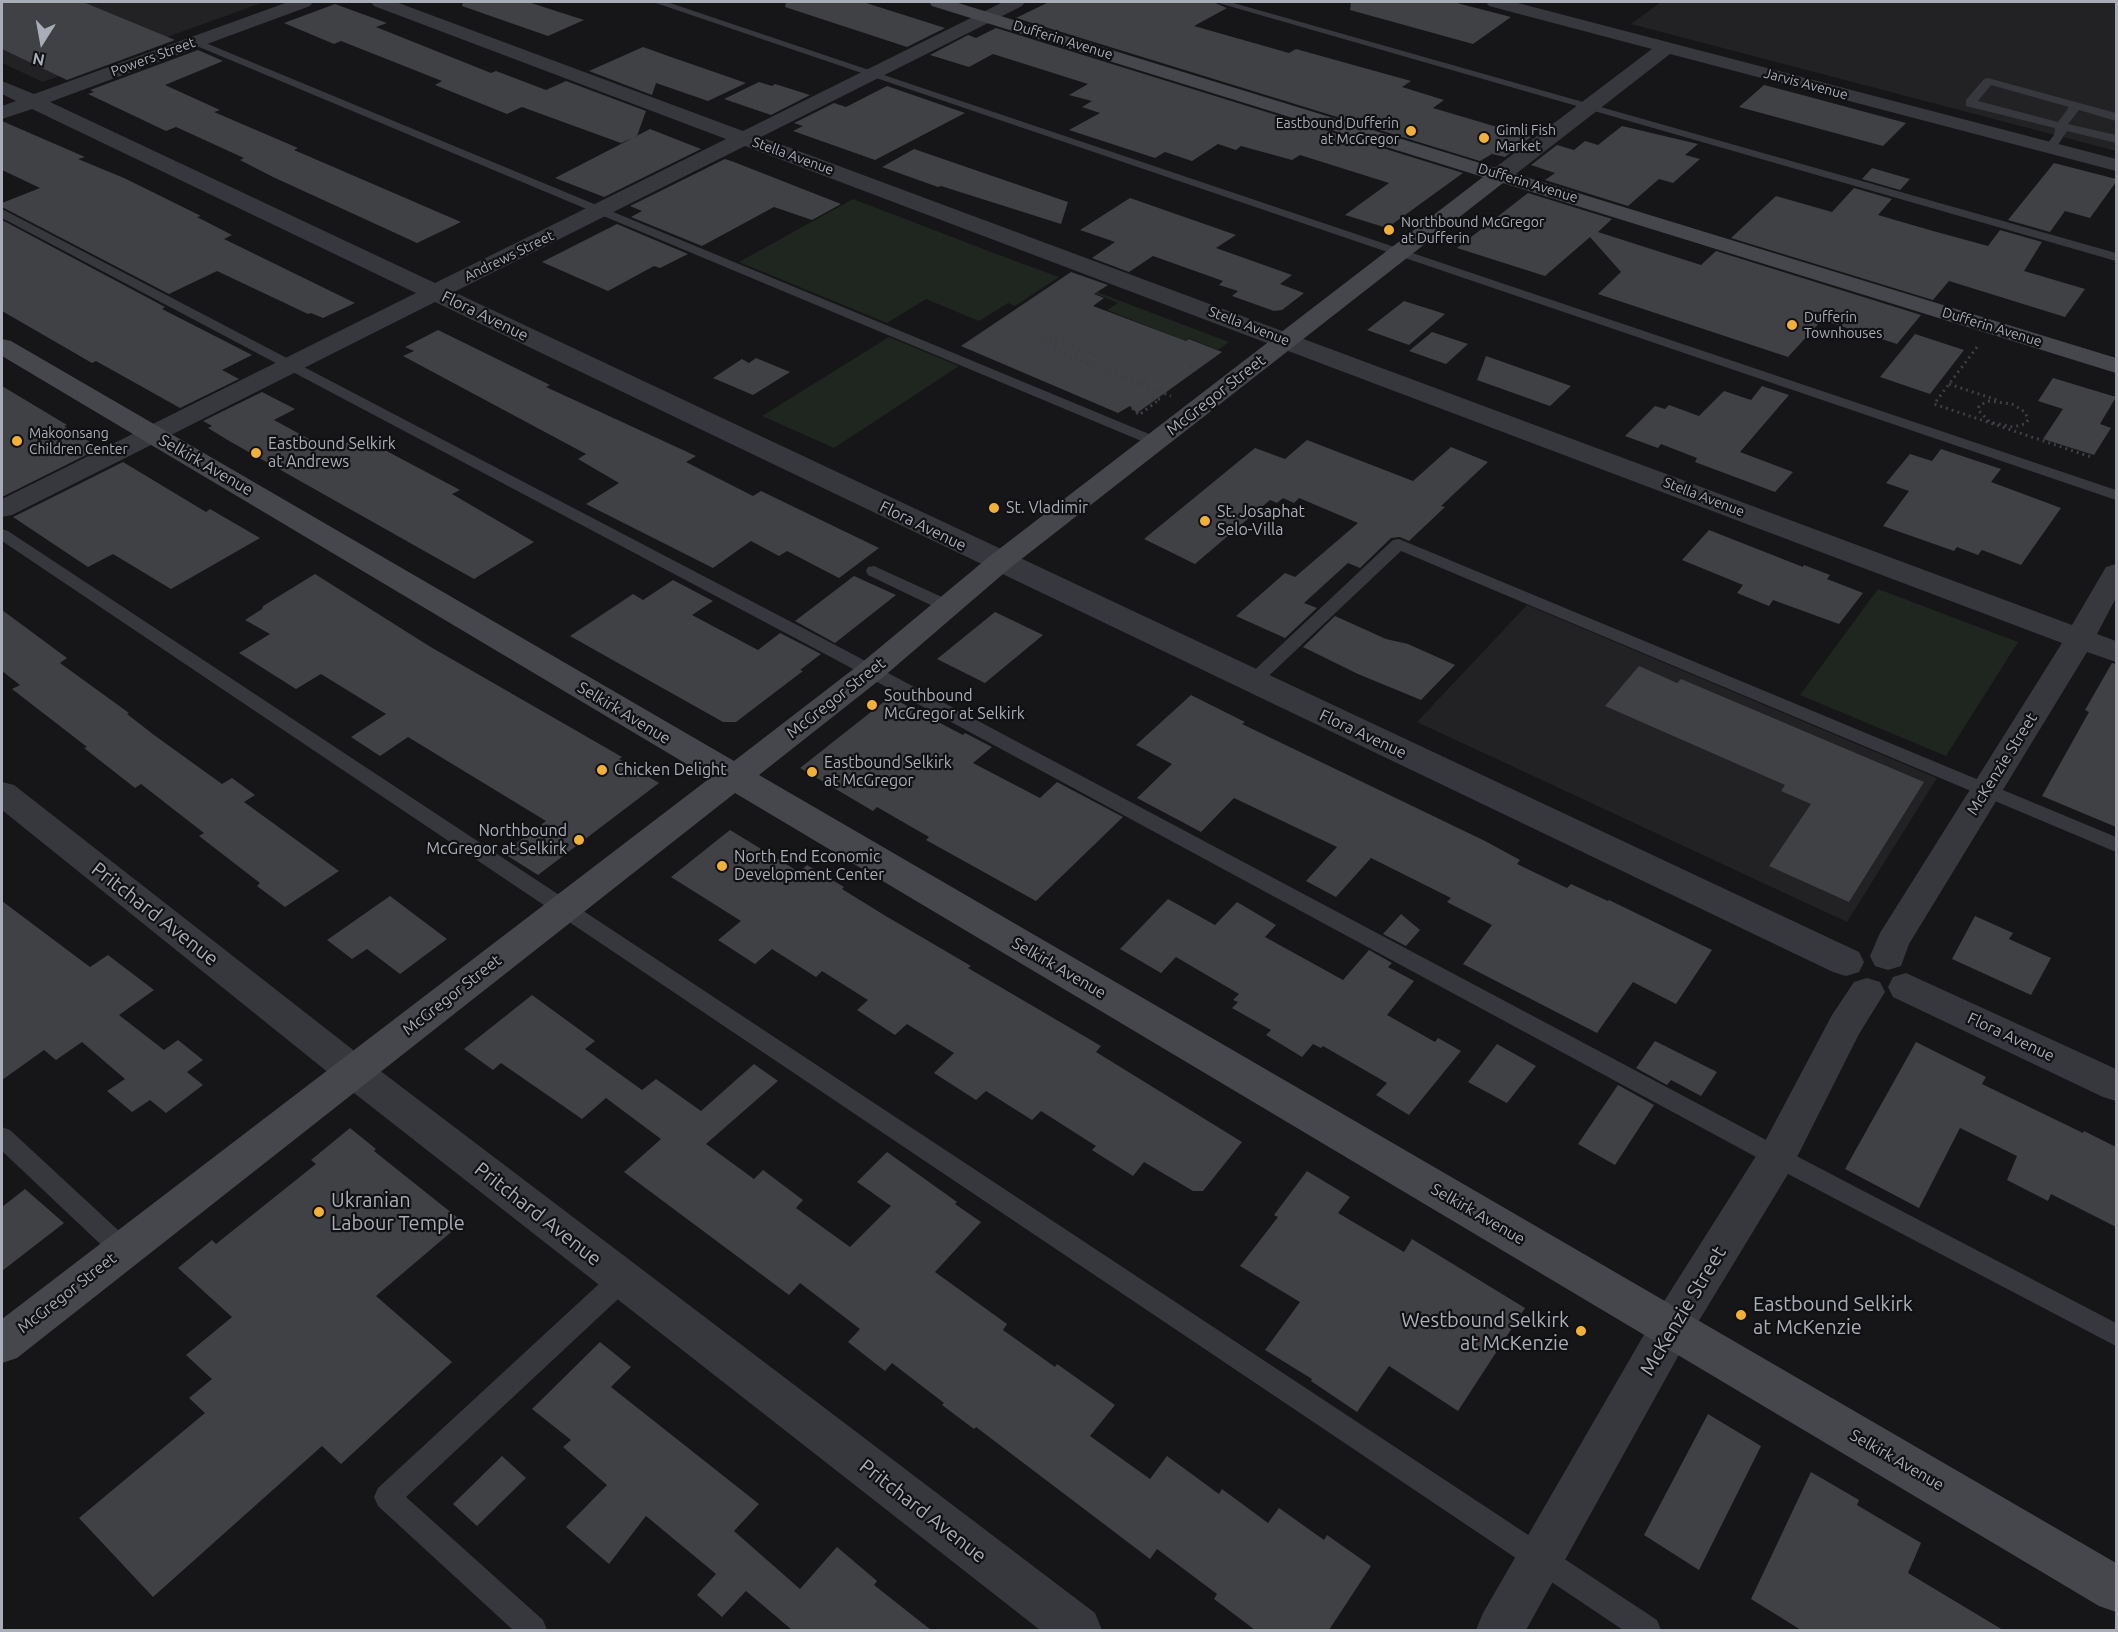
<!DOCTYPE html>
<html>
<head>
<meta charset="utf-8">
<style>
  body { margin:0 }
  #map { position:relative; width:2118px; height:1632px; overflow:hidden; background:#161618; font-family:Ubuntu,sans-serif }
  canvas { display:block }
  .frame { position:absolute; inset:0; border:3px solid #a8adb8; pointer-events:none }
  .north { position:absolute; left:12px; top:12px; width:60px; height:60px; -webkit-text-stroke:4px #111113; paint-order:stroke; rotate:191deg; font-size:16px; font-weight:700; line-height:24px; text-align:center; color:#a8adb8 }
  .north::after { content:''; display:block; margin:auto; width:21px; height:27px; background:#a8adb8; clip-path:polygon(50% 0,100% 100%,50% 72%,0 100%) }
</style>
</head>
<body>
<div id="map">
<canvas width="2118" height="1632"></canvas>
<div class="frame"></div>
<div class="north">N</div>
</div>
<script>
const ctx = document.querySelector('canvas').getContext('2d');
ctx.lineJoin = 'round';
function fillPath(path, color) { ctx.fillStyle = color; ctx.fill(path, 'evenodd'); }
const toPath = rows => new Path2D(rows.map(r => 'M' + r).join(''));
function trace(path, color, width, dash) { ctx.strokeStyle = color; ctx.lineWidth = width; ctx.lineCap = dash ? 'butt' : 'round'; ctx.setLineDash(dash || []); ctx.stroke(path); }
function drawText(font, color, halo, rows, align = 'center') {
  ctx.font = font + ' Ubuntu,sans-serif'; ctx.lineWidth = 4.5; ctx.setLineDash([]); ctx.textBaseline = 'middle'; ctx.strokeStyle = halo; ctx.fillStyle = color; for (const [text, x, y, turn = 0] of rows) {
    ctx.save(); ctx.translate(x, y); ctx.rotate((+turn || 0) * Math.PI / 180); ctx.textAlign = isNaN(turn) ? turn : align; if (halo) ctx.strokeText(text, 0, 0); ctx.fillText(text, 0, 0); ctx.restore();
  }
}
fillPath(toPath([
  [2,2,264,2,43,82,2,63],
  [1661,2,2116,2,2116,151,1631,24],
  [1527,605,1937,778,1847,922,1417,722]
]), '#222225');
fillPath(toPath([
  [853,199,999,255,1059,277,1015,306,1008,303,979,321,926,299,887,323,739,262],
  [1094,291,1229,342,1218,350,1189,338,1186,341,1107,310,1118,303,1092,292],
  [889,337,959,366,834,448,762,416],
  [1878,589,2018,642,1946,756,1800,695]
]), '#1e261f');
fillPath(toPath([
  [2,2,83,2,175,40,67,80,2,49],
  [463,2,528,2,584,20,548,36,462,6],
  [786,2,863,2,945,28,907,47,785,7],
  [1049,2,1213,2,1227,8,1194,26,1289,53,1296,49,1411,81,1402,87,1444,100,1433,108,1531,137,1505,157,1492,154,1480,161,1016,18],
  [1351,2,1453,2,1511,17,1473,44,1350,10],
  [335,4,387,23,376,27,491,73,496,71,546,90,566,81,646,111,637,136,621,143,522,107,507,114,435,85,442,81,341,41,334,44,284,23],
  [996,28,1463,173,1387,228,1345,215,1389,183,1300,155,1292,160,1241,146,1236,150,1218,144,1192,161,1165,152,1155,158,1069,130,1100,113,1082,107,1092,101,1069,95,1088,84,993,54,969,67,930,55,968,35,976,38],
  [643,47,671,57,746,83,708,101,656,83,652,95,589,71],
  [198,50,223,61,165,85,220,110,214,112,298,148,294,150,461,222,417,243,273,177,240,160,244,158,176,127,166,131,88,94,94,92,90,90],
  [759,82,772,86,775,84,810,95,771,115,724,99],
  [1764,85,1806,96,1906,123,1883,146,1739,107],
  [887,86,965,113,875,160,793,131,803,126,794,123,834,103,846,107],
  [2,121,85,157,78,159,124,178,201,216,197,217,232,235,224,239,355,303,323,318,311,313,308,314,217,271,169,294,2,207,2,203,40,188,2,170],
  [1622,126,1698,144,1685,155,1700,159,1673,183,1659,179,1628,206,1545,180,1555,173,1531,165,1557,145,1574,150,1585,141,1598,145],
  [650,129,701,149,604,197,555,178],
  [914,149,1068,202,1061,224,941,186,938,187,882,167],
  [725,159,734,162,841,204,812,220,774,207,702,246,631,217,642,211,630,206],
  [2054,163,2116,179,2116,182,2090,218,2065,211,2050,232,2008,220],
  [1872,168,1910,179,1900,190,1862,179],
  [1854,188,1892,199,1878,215,1933,231,1988,246,2000,230,2042,242,2024,271,2085,289,2065,317,1949,281,1933,300,1731,238,1776,196,1832,212],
  [1528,193,1612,219,1598,232,1701,265,1716,251,1921,315,1897,344,1822,320,1788,357,1598,294,1621,272,1590,237,1545,276,1457,248],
  [1130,198,1236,235,1216,248,1292,275,1280,284,1304,293,1282,310,1274,311,1232,296,1238,291,1219,285,1223,281,1153,256,1129,272,1092,258,1115,242,1080,230],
  [2,220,165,307,162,309,252,355,222,370,239,379,180,408,96,361,92,363,2,311],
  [617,224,688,254,660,268,654,266,608,291,542,262],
  [1071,272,1108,285,1094,294,1104,298,1093,306,1186,341,1189,339,1222,352,1137,413,1130,406,1118,413,961,346],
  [1404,301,1445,314,1409,345,1367,330],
  [438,330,550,385,546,387,696,456,686,462,753,496,761,491,879,548,839,578,787,551,779,556,751,541,713,568,586,504,619,483,578,459,586,454,403,356,414,351,405,347],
  [1432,332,1468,344,1446,364,1409,351],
  [1915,334,1964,350,1930,394,1880,377],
  [1486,356,1571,386,1550,406,1477,380],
  [756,358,790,372,753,395,713,378,742,359,749,363],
  [2053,378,2116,397,2100,424,2111,428,2094,455,2043,439,2063,409,2038,401],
  [2,386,67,425,64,426,100,448,2,497],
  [1762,386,1789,395,1740,452,1793,472,1775,492,1695,462,1697,458,1661,444,1658,448,1625,436,1655,406,1665,409,1669,405,1699,416,1724,391,1751,400],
  [262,392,295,409,274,420,331,451,350,441,356,444,364,439,460,490,452,494,534,542,474,579,231,442,208,428,212,426,203,421],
  [1307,440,1413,481,1451,447,1488,462,1441,506,1445,507,1409,541,1400,537,1391,538,1360,568,1348,563,1304,603,1317,608,1285,638,1236,616,1285,573,1295,577,1358,523,1299,498,1294,503,1283,498,1277,503,1270,500,1195,564,1144,539,1255,448,1285,459],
  [1941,449,2001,469,1991,482,2061,508,2021,565,1982,550,1978,555,1957,547,1954,551,1883,526,1909,491,1886,483,1910,454,1932,461],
  [123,462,206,512,210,509,260,538,171,589,113,554,88,567,13,517],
  [1709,530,1803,567,1804,565,1830,575,1827,579,1863,593,1839,624,1773,600,1769,606,1737,593,1743,585,1682,560],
  [315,574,429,646,622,757,619,759,659,783,538,875,503,853,546,821,408,737,380,756,351,737,386,714,321,674,296,689,239,653,270,634,245,620,262,609,263,606],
  [854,576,896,595,835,643,795,621],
  [673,580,713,601,692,615,758,650,780,633,821,654,800,670,803,671,736,722,723,722,570,636,633,594,643,600],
  [2,610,67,658,60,663,129,713,127,714,154,735,222,784,232,778,255,795,244,802,339,871,285,907,257,886,260,883,199,836,204,833,141,784,135,788,84,748,87,747,12,689,20,685,2,671],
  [995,612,1043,635,985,683,937,659],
  [1335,616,1386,639,1408,644,1455,665,1421,700,1358,674,1303,647],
  [2112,663,2116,664,2116,827,2042,796,2089,712,2085,710],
  [1639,666,1677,683,1681,679,1924,782,1849,902,1769,866,1811,804,1781,791,1785,785,1605,706],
  [1191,695,1245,722,1242,724,1485,841,1520,860,1517,864,1567,888,1571,884,1608,901,1609,900,1712,950,1676,1004,1633,982,1597,1033,1463,964,1492,925,1447,902,1451,898,1371,858,1336,897,1306,881,1337,847,1234,798,1201,832,1137,798,1172,764,1136,745],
  [890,697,963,735,965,733,992,747,973,763,1040,798,1057,782,1123,817,1036,901,926,840,929,837,877,807,873,811,800,768],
  [730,830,799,872,807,865,844,887,842,889,884,915,971,966,968,968,1101,1046,1096,1052,1242,1142,1203,1191,1193,1191,1144,1162,1133,1176,1092,1150,1096,1146,1041,1111,1032,1120,986,1091,976,1100,934,1073,954,1053,907,1024,895,1035,857,1010,868,1000,822,971,816,977,772,949,755,964,718,940,741,921,671,877],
  [390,896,447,939,400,974,367,949,352,959,327,940],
  [1168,899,1215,925,1237,902,1276,925,1265,937,1343,980,1369,950,1392,963,1388,967,1414,981,1387,1015,1435,1042,1438,1038,1461,1051,1409,1115,1376,1095,1387,1083,1323,1046,1321,1048,1313,1044,1302,1057,1266,1035,1271,1030,1232,1008,1238,1002,1233,1000,1239,994,1176,957,1161,973,1120,949],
  [2,901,90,967,108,955,154,990,119,1015,164,1050,178,1040,203,1060,187,1072,203,1085,166,1113,150,1100,132,1112,107,1091,125,1079,82,1042,56,1060,44,1050,2,1080],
  [1401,914,1420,930,1406,946,1383,934],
  [1975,916,2013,933,2009,939,2051,958,2031,995,1952,959],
  [532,995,595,1041,585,1049,642,1090,656,1079,701,1111,754,1064,778,1081,706,1144,754,1179,763,1170,803,1200,796,1208,850,1247,891,1206,857,1182,887,1152,957,1202,955,1204,981,1222,935,1272,1007,1324,1003,1330,1055,1367,1057,1364,1115,1405,1090,1436,1150,1479,1167,1456,1219,1494,1222,1489,1268,1523,1279,1508,1324,1540,1327,1535,1371,1566,1329,1630,1255,1630,1214,1599,1217,1594,1157,1549,1150,1559,976,1427,974,1429,942,1405,944,1403,892,1363,885,1371,848,1342,860,1329,800,1283,789,1295,624,1172,661,1139,606,1098,582,1119,501,1063,493,1070,464,1049],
  [1655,1041,1717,1072,1701,1096,1671,1080,1667,1085,1636,1068],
  [1916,1042,1986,1077,1982,1084,2083,1133,2084,1131,2116,1147,2116,1227,2051,1194,2048,1201,2007,1180,2017,1156,1960,1128,1919,1208,1845,1169],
  [1497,1044,1536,1066,1507,1103,1468,1082],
  [1618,1085,1654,1105,1615,1165,1578,1144],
  [350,1128,376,1149,374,1151,463,1222,376,1296,452,1362,341,1464,322,1446,153,1597,79,1518,205,1413,189,1398,212,1379,186,1355,232,1317,178,1268,212,1240,216,1244,316,1164,311,1160],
  [1307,1171,1350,1197,1338,1213,1404,1252,1412,1239,1525,1308,1458,1411,1389,1366,1357,1412,1311,1381,1312,1379,1265,1350,1300,1302,1240,1266,1278,1217,1274,1215],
  [25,1189,64,1223,2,1271,2,1207],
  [600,1342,631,1367,611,1387,759,1504,734,1531,800,1589,837,1547,877,1581,874,1585,931,1630,792,1630,746,1591,722,1617,697,1595,716,1574,646,1516,609,1564,566,1527,607,1485,563,1447,571,1440,532,1409],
  [1708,1414,1761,1446,1699,1570,1644,1535],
  [502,1456,526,1478,477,1526,453,1504],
  [1811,1472,1859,1500,1857,1505,1921,1543,1908,1573,2003,1630,1801,1630,1751,1599]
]), '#404145');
trace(toPath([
  [1044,340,1058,346,1053,349],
  [1045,340,1050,337,1100,357,1094,365],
  [1036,343,1171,396],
  [1977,347,1934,404,2091,457],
  [1190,366,1201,371],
  [1140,384,1149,377],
  [1949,384,1997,400],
  [1146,399,1160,399,1139,415,1133,409,1146,399],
  [1988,401,2012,404,2025,412,2028,420,2025,424,2013,427,1990,422,1978,410,1979,406,1988,401]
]), '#3d3f44', 3, [2, 4]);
fillPath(toPath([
  [653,2,667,2,2116,490,2116,500,653,2],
  [1215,2,1230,2,2116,253,2116,261,1215,2],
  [196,39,1161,439,1164,442,1161,445,1151,445,192,44,190,42,196,39],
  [1988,78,2116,113,2116,121,2079,110,2068,124,2116,135,2116,143,2067,131,2054,151,2046,151,2044,148,2054,135,2055,128,1966,106,1966,100,1984,79,1988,78],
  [1991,85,2069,107,2058,122,1978,101,1991,85],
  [2,209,841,648,1785,1150,2116,1323,2116,1346,1769,1164,829,656,2,218,2,209],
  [2,529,8,531,1657,1620,1661,1630,1623,1630,2,541,2,529],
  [1399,539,2116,837,2116,852,1401,551,1258,686,1246,686,1243,682,1246,678,1393,540,1399,539],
  [874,566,955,603,958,607,955,611,943,611,868,575,866,571,868,567,874,566],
  [2,1127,10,1130,132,1243,135,1250,132,1257,123,1261,114,1257,2,1151,2,1127],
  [622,1268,631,1271,634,1279,631,1287,406,1497,543,1620,547,1630,513,1630,378,1506,374,1497,378,1488,613,1271,622,1268]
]), '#37383d');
fillPath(toPath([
  [288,2,313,2,310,6,50,102,435,283,726,139,374,6,371,2,396,2,743,131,1003,2,1025,2,1022,6,761,137,2072,625,2106,567,2116,564,2116,598,2097,634,2116,641,2116,662,2087,652,1909,944,1901,966,1888,970,1875,966,1870,956,1880,933,2062,643,745,146,454,292,1859,952,1864,962,1859,972,1846,976,1833,972,435,302,12,515,2,517,2,499,416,293,32,109,2,119,2,106,16,101,2,94,2,81,34,94,288,2],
  [1486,2,1514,2,2116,159,2116,171,1670,54,1508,180,1500,181,1492,180,1489,175,1492,170,1652,49,1489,6,1486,2],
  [2,782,14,785,366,1060,1095,1613,1102,1630,1040,1630,340,1082,2,810,2,782],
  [1906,973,2116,1069,2116,1101,2103,1097,1893,997,1888,987,1893,977,1906,973],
  [1867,978,1880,982,1885,992,1859,1034,1791,1169,1686,1342,1526,1630,1476,1630,1483,1613,1656,1314,1763,1145,1832,1015,1854,982,1867,978]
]), '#37383d');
fillPath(toPath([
  [929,2,955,2,2116,358,2116,373,1503,183,1010,568,882,678,759,775,2116,1563,2116,1612,2099,1606,735,793,17,1358,2,1363,2,1319,710,778,2,356,2,339,11,341,734,761,860,664,990,556,1483,177,932,6,929,2]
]), '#45474d');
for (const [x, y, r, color] of [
  [1411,131,6,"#f2b134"],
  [1484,138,6,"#f2b134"],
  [1389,230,6,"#f2b134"],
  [1792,325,6,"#f2b134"],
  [17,441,6,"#f2b134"],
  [256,453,6,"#f2b134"],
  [994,508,6,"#f2b134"],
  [1205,521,6,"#f2b134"],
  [872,705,6,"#f2b134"],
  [602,770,6,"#f2b134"],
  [812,772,6,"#f2b134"],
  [579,840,6,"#f2b134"],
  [722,866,6,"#f2b134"],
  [319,1212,6,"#f2b134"],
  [1741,1315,6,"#f2b134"],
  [1581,1331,6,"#f2b134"]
]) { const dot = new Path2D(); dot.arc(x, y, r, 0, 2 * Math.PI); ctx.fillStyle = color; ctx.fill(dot); trace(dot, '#111113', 2); }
drawText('14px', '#a8adb8', '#111113', [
  ["Dufferin Avenue",1063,40,17],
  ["Powers Street",153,57,-20],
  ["Jarvis Avenue",1806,84,15],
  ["Stella Avenue",793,156,20],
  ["Dufferin Avenue",1528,183,17],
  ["Andrews Street",509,256,-26],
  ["Stella Avenue",1249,326,21],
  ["Dufferin Avenue",1992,327,17],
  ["Stella Avenue",1704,497,21]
]);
drawText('14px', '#a8adb8', '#111113', [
  ["Eastbound Dufferin",1399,123,"right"],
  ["at McGregor",1399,139,"right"],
  ["Gimli Fish",1496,130],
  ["Market",1496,146],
  ["Northbound McGregor",1401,222],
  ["at Dufferin",1401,238],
  ["Dufferin",1804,317],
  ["Townhouses",1804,333],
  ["Makoonsang",29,433],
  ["Children Center",29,449]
], 'left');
drawText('16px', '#a8adb8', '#111113', [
  ["Flora Avenue",485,316,26],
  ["McGregor Street",1216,395,-38],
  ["Selkirk Avenue",206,465,30],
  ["Flora Avenue",923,526,26],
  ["McGregor Street",836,698,-38],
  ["Selkirk Avenue",624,713,31],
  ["Flora Avenue",1363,734,25],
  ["McKenzie Street",2002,764,-58],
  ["Selkirk Avenue",1059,968,30],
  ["McGregor Street",452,995,-38],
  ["Flora Avenue",2011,1037,25],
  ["Selkirk Avenue",1478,1214,30],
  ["McGregor Street",67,1293,-38],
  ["Selkirk Avenue",1897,1460,30]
]);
drawText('16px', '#a8adb8', '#111113', [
  ["Eastbound Selkirk",268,444],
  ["at Andrews",268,462],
  ["St. Vladimir",1006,508],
  ["St. Josaphat",1217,512],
  ["Selo-Villa",1217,530],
  ["Southbound",884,696],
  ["McGregor at Selkirk",884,714],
  ["Eastbound Selkirk",824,763],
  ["at McGregor",824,781],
  ["Chicken Delight",614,770],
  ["Northbound",567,831,"right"],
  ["McGregor at Selkirk",567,849,"right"],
  ["North End Economic",734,857],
  ["Development Center",734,875]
], 'left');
drawText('20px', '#a8adb8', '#111113', [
  ["Pritchard Avenue",155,914,38],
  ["Pritchard Avenue",538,1214,38],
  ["McKenzie Street",1683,1311,-59],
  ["Pritchard Avenue",923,1511,38]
]);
drawText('20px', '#a8adb8', '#111113', [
  ["Ukranian",331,1200],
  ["Labour Temple",331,1223],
  ["Eastbound Selkirk",1753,1304],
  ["at McKenzie",1753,1327],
  ["Westbound Selkirk",1569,1320,"right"],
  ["at McKenzie",1569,1343,"right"]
], 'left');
</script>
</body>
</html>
